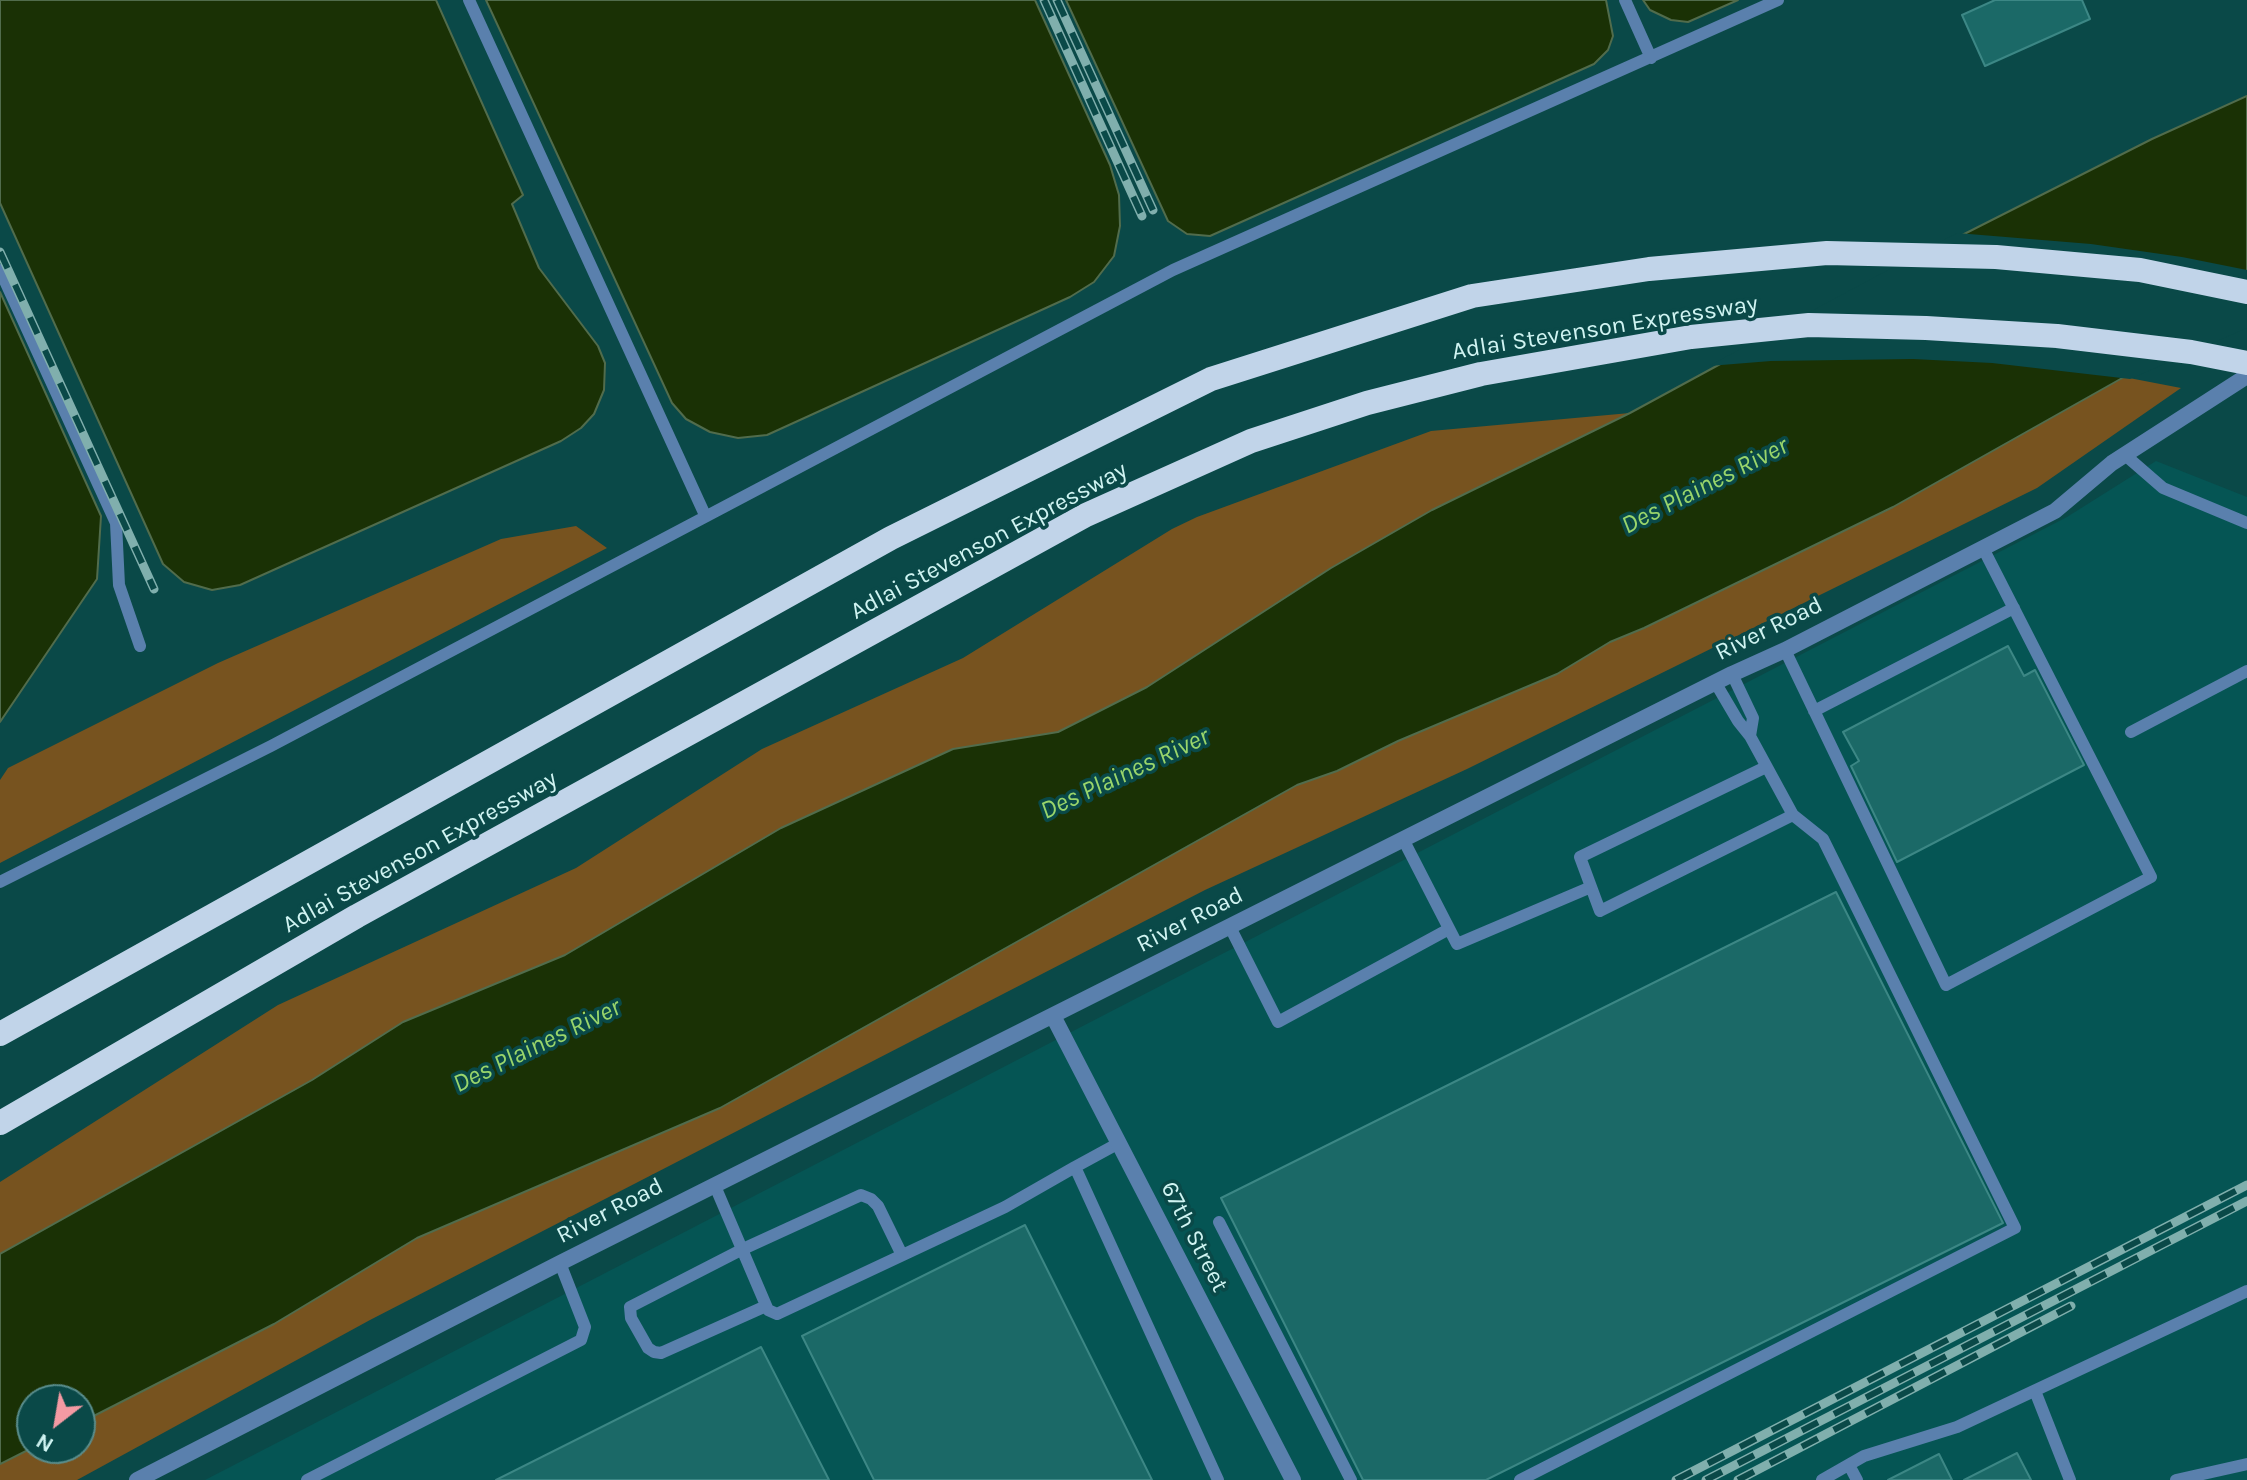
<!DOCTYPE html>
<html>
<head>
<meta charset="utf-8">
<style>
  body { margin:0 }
  #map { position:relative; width:2247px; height:1480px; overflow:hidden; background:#0a4948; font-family:Karla,sans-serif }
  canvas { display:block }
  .north { position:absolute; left:16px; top:1384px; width:80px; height:80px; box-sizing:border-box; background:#0a4948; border:2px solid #598d8c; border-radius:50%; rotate:211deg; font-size:22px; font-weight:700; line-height:32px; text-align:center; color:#d0f4f2 }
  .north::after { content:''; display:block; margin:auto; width:28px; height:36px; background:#f49aa3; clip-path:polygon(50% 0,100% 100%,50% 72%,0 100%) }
</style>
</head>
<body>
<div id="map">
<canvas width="2247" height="1480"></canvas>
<div class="north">N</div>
</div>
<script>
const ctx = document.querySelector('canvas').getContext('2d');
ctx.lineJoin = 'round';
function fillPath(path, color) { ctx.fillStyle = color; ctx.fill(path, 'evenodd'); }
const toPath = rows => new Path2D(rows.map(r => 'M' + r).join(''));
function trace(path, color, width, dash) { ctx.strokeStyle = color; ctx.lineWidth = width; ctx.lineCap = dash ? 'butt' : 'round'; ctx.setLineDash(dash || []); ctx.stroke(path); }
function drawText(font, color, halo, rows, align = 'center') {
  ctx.font = font + ' Karla,sans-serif'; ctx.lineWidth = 7; ctx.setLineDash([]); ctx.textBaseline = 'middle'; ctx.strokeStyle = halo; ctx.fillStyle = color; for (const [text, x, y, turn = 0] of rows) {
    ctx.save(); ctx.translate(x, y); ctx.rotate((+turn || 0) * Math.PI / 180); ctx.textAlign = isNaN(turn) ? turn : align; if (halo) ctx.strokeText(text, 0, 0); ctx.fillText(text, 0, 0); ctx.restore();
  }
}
fillPath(toPath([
  [2156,461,2247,497,2247,1480,205,1480,2067,517]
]), '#055554');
fillPath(toPath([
  [2124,377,2181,388,2037,488,1467,769,1205,890,370,1320,77,1480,0,1480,0,1464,32,1448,80,1448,80,1423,274,1324,416,1238,720,1108,1297,785,1337,771,1398,741,1557,674,1610,642,1644,628,1893,507],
  [1630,413,1432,510,1331,568,1147,687,1058,732,953,749,781,828,565,955,403,1022,312,1080,0,1254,0,1182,278,1005,576,868,762,749,963,658,1172,529,1197,517,1431,431],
  [576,526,607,548,0,863,0,780,8,768,218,663,501,539]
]), '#77531f');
const water = toPath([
  [0,0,436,0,523,195,512,204,539,268,598,346,605,363,604,390,594,414,581,428,561,441,240,585,212,590,184,582,163,564,0,203,0,0],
  [486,0,1035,0,1110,165,1119,195,1120,226,1114,256,1094,282,1070,297,767,435,738,438,710,432,686,419,672,403,486,0],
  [1066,0,1606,0,1613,36,1608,50,1594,64,1210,236,1187,234,1168,221,1066,0],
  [1643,0,1738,0,1688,22,1671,20,1650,10,1643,0],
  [2247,96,2247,324,2124,377,1893,507,1644,628,1610,642,1557,674,1398,741,1337,771,1297,785,720,1108,417,1238,274,1324,80,1423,80,1400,32,1400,32,1448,0,1464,0,1254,312,1080,403,1022,565,955,781,828,953,749,1058,732,1147,687,1331,568,1432,510,1630,413,1899,267,2152,139,2247,96],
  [0,292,101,516,97,579,0,722,0,292]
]);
fillPath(water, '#1a3105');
trace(water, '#516c4c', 2);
fillPath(toPath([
  [1957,233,2091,244,2182,257,2247,270,2247,328,2130,379,1992,363,1913,359,1771,361,1709,366]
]), '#0a4948');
const building = toPath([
  [1995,0,2082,0,2090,19,1985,66,1962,15,1995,0],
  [2008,646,2024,676,2035,670,2084,765,1897,862,1851,766,1859,761,1843,732,2008,646],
  [1836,892,2003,1223,1486,1480,1363,1480,1221,1198,1836,892],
  [1025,1225,1152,1480,874,1480,802,1336,1025,1225],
  [761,1347,829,1480,496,1480,761,1347],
  [2017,1453,2031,1480,1964,1480,2017,1453],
  [1939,1454,1952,1480,1888,1480,1939,1454]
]);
fillPath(building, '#1b6967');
trace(building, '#3c8785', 2);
trace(toPath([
  [469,0,705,515],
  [1625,0,1651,58],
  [0,270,116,523,119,585,140,646],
  [2125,455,2163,488,2247,523],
  [1785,650,1946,985,2151,877,1983,548],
  [1715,682,1738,721,1750,736,1753,718,1732,674],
  [1814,711,2014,608],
  [2131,732,2247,671],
  [1766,767,1580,857,1600,911,1793,815],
  [1403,839,1457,944,1591,887],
  [0,882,271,746,1173,270,1778,0],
  [1230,927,1278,1022,1449,929],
  [1075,1167,1119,1143],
  [715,1186,768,1310,777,1314,1005,1207,1075,1167,1218,1480],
  [1219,1222,1351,1480],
  [766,1306,661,1353,654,1352,648,1348,631,1318,630,1307,743,1249,861,1195,871,1199,878,1206,902,1255],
  [2035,1391,2070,1480],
  [1849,1465,1857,1480],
  [307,1480,581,1340,585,1327,560,1263],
  [1520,1480,2015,1228,1823,839,1793,815,1750,736],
  [1822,1480,1864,1456,1957,1427,2247,1291],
  [2176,1480,2247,1464]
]), '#5a80ad', 12);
trace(toPath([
  [1053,1016,1293,1480],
  [137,1480,560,1263,1732,674,1785,650,2055,511,2112,463,2247,376]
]), '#5a80ad', 16);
trace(toPath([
  [0,1034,891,538,1211,379,1472,296,1649,269,1827,253,1996,257,2140,270,2247,292],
  [0,1123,357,916,1086,515,1251,441,1367,403,1481,374,1691,337,1809,325,1926,328,2057,336,2191,352,2247,363]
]), '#c1d4e9', 24);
const rail = toPath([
  [1044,0,1142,216],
  [1057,0,1153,210],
  [0,252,154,589],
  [1676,1480,2247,1185],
  [1706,1480,2247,1201],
  [1738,1480,2071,1306]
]);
trace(rail, '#80afad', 9);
trace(rail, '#0a4948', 6, [18]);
drawText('24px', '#d0f4f2', '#0a4948', [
  ["Adlai Stevenson Expressway",1605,328,-9],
  ["Adlai Stevenson Expressway",989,541,-28],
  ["River Road",1769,629,-26],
  ["Adlai Stevenson Expressway",420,852,-29],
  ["River Road",1190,920,-27],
  ["River Road",610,1211,-27],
  ["67th Street",1194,1237,63]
]);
drawText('italic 26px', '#99d56b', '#0a4948', [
  ["Des Plaines River",1705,486,-27],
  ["Des Plaines River",1125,774,-25],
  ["Des Plaines River",537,1046,-26]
]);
</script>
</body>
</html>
